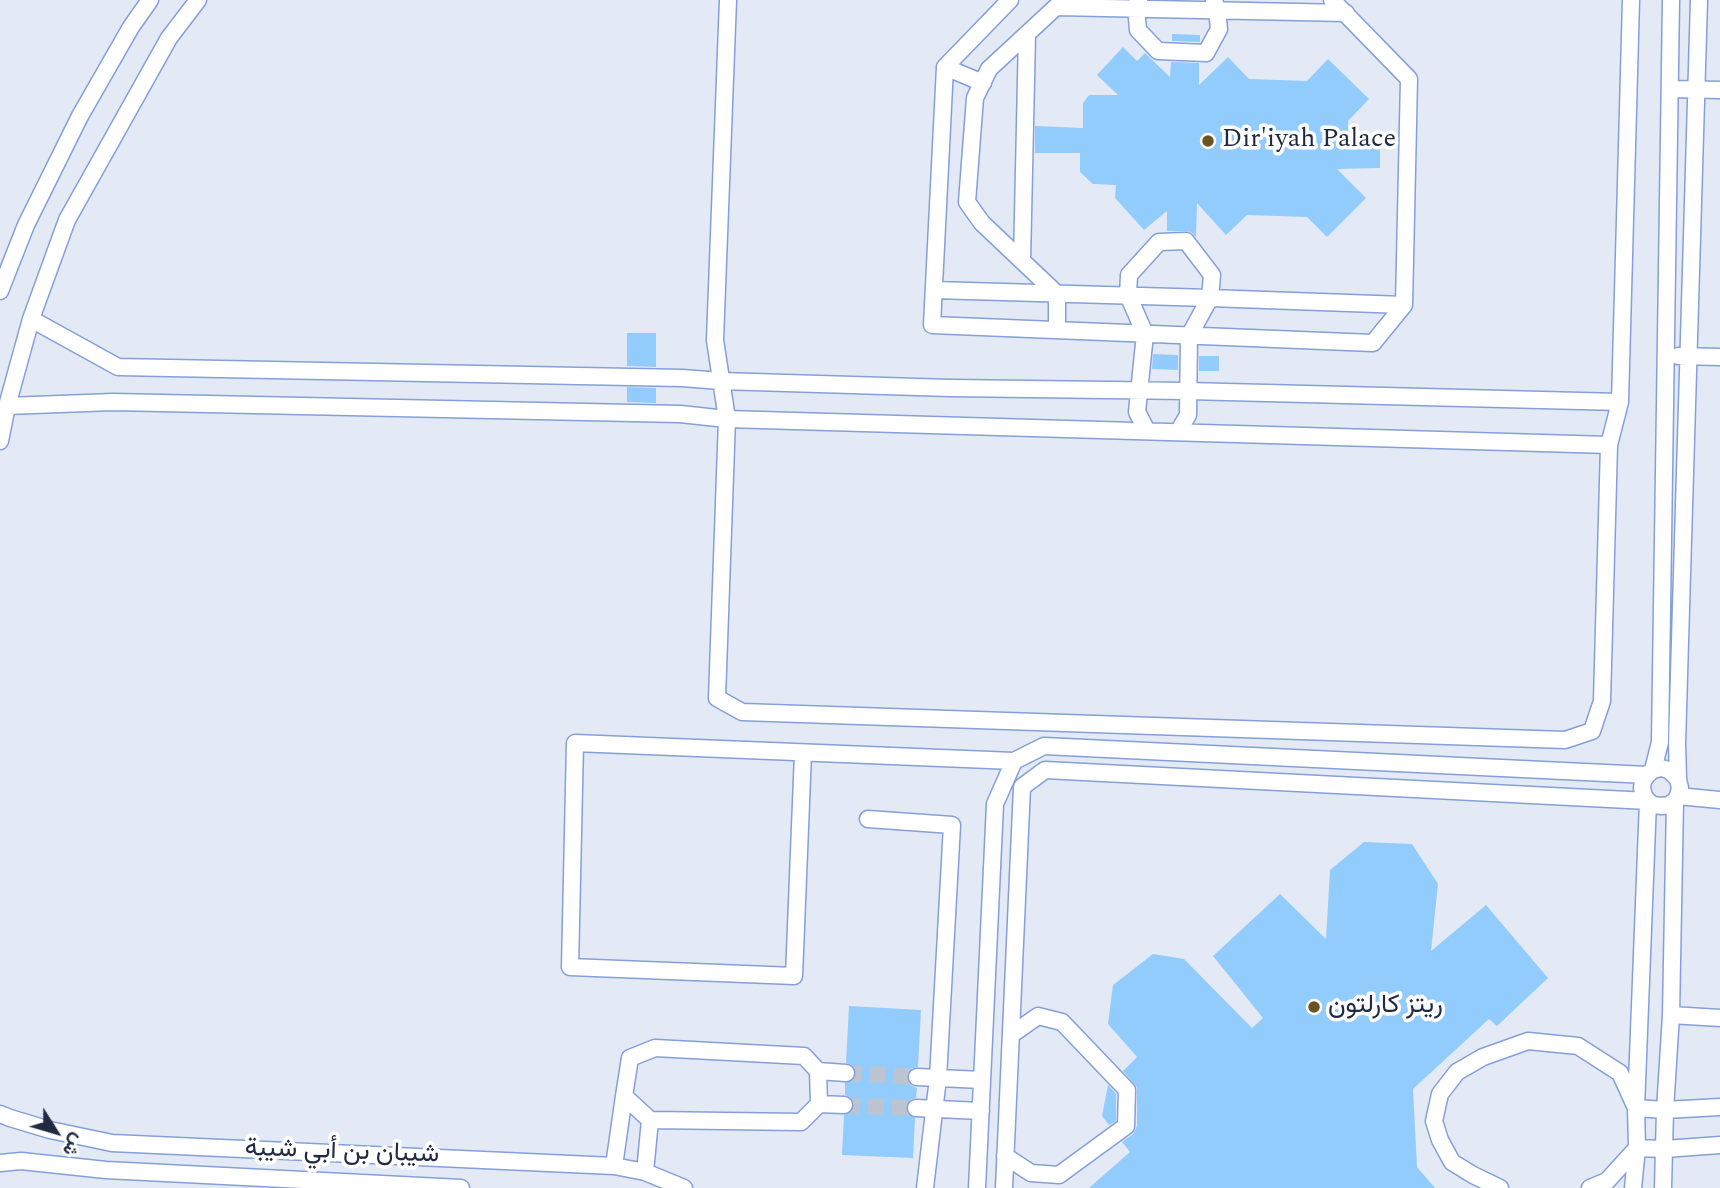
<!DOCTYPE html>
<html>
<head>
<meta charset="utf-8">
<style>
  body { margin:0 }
  #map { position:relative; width:1720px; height:1188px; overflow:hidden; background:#e3eaf6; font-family:Spectral,Vazirmatn,serif }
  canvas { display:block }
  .north { position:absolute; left:21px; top:1097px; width:70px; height:70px; -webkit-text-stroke:5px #fff; paint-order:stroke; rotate:127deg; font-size:19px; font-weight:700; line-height:28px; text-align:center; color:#202b43 }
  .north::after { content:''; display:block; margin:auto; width:24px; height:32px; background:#202b43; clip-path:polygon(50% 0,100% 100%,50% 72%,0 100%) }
</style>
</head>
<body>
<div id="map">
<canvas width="1720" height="1188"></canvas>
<div class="north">ش</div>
</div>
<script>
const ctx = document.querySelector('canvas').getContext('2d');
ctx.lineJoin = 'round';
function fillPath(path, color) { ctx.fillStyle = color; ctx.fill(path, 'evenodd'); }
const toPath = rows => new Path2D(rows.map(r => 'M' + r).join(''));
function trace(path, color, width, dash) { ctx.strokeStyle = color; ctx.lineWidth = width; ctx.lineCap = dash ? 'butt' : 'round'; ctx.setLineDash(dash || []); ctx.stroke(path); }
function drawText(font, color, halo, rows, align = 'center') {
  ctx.font = font + ' Spectral,Vazirmatn,serif'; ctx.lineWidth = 7; ctx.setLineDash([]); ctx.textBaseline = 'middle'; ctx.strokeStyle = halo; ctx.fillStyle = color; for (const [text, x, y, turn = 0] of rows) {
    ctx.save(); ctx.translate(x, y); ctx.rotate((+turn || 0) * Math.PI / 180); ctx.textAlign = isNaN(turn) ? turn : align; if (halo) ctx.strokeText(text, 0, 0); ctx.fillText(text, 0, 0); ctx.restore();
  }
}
fillPath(toPath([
  [1172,34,1200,35,1200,42,1172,41],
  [1123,47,1137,61,1145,53,1170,77,1171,62,1199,63,1199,85,1228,57,1249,79,1307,81,1328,59,1369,99,1348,121,1348,142,1380,141,1380,168,1337,169,1366,198,1327,237,1307,217,1247,215,1226,235,1197,203,1196,237,1191,232,1186,231,1167,231,1167,211,1144,230,1115,198,1116,185,1093,184,1080,172,1080,153,1035,153,1035,126,1083,128,1083,103,1089,95,1118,95,1097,75],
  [627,333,656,333,656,367,627,366],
  [1153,354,1178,355,1178,370,1152,369],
  [1199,356,1219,356,1219,371,1199,371],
  [627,387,656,388,656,403,627,402],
  [1364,842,1412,844,1438,884,1431,951,1486,905,1548,978,1497,1026,1489,1019,1413,1089,1417,1167,1435,1188,1089,1188,1130,1152,1122,1142,1133,1134,1137,1126,1137,1087,1123,1071,1137,1057,1108,1024,1113,985,1153,954,1184,959,1252,1028,1263,1018,1213,956,1280,894,1326,939,1330,870],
  [849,1006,921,1010,918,1067,912,1068,907,1076,908,1082,912,1086,917,1088,916,1098,911,1099,906,1107,907,1113,915,1118,913,1158,842,1155,844,1115,852,1111,854,1105,850,1097,845,1095,845,1083,854,1079,856,1073,852,1065,846,1063],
  [1108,1085,1116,1094,1116,1121,1109,1125,1102,1116]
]), '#92ccfc');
trace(toPath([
  [846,1073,917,1077],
  [844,1105,916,1108]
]), '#bcc4d2', 16, [16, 8]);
const minor = toPath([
  [728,0,715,340,727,419,717,698,742,712,1565,740,1592,731,1602,701,1609,445,1620,402,1631,0],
  [1010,0,945,67,932,325,1373,343,1404,305,1409,79,1332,0],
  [1139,0,1136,8,1138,30,1158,51,1206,53,1219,29,1217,10,1214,0],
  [945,67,983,83],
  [1670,89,1720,90],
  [1022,261,1027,34],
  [934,290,1210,298,1404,305],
  [0,291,26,225,80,116,131,27,150,0],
  [31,319,118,367,682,378,721,381,950,388,1188,391,1620,402],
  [1057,330,1057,294,982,223,967,202,975,98,989,69,1056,7,1346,13],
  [1678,356,1720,357],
  [7,406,113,402,680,414,727,419,1609,445],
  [1147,431,1137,412,1145,334,1128,295,1129,275,1159,242,1186,241,1212,275,1210,298,1189,336,1188,415,1178,432],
  [0,441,7,406,31,319,67,220,169,38,198,0],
  [803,753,794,976,570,967,575,743,1014,761],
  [1653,770,1660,742,1671,0],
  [1678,779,1677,743,1699,0],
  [1678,796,1720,800],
  [868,819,952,825,938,1078,925,1188],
  [1671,1015,1720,1018],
  [655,1048,804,1056,818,1071,819,1104,801,1122,650,1120,624,1096,630,1058,655,1048],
  [818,1071,846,1073],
  [917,1077,982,1080],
  [819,1104,844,1105],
  [916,1108,981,1111],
  [0,1114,10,1118,50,1130,112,1143,614,1166,645,1172,684,1188],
  [1005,1156,1031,1173,1059,1175,1126,1126,1127,1090,1062,1022,1038,1016,1011,1035],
  [0,1163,21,1161,106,1170,461,1188],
  [614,1166,624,1096],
  [645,1172,650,1120],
  [977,1188,995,804,1014,761,1044,746,1647,775,1653,770,1661,768,1669,770,1678,779,1680,788,1678,796,1675,801,1669,805,1662,806,1653,805,1648,801,1644,796,1642,788,1643,781,1647,775],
  [1004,1188,1022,787,1045,770,1648,801,1636,1108,1637,1148,1633,1188],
  [1500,1188,1473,1175,1452,1162,1440,1140,1434,1121,1440,1094,1457,1072,1483,1057,1528,1041,1578,1046,1620,1073,1636,1108,1665,1110,1720,1107],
  [1590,1188,1607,1181,1637,1148,1665,1149,1720,1145],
  [1663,1188,1665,1110,1671,1015,1675,801]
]);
trace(minor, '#849fd9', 19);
trace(minor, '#fff', 16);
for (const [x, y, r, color] of [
  [1208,141,7,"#6a5423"],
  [1314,1007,7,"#6a5423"]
]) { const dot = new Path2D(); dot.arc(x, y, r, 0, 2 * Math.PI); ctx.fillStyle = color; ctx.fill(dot); trace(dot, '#fff', 2.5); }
drawText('26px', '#202b43', '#fff', [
  ["Dir'iyah Palace",1222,141],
  ["ريتز كارلتون",1328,1007]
], 'left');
drawText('26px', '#202b43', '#fff', [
  ["شيبان بن أبي شيبة",342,1153,2]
]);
</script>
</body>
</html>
